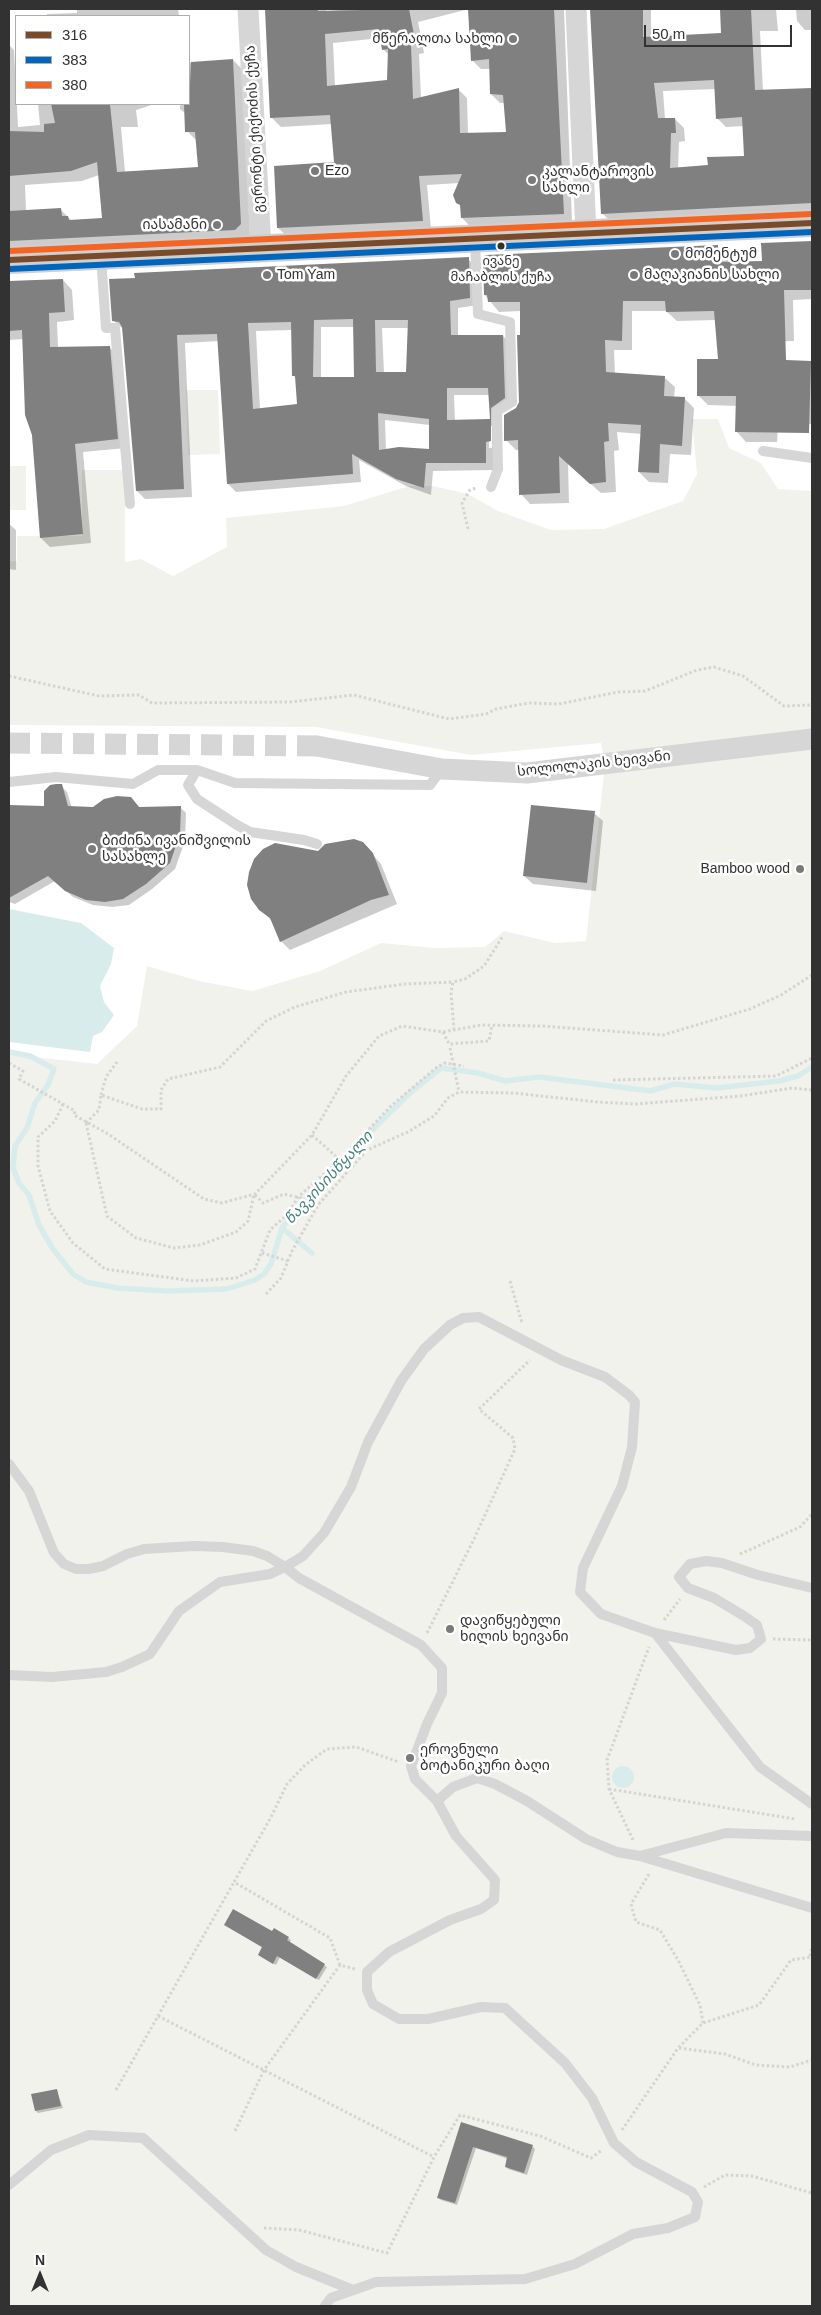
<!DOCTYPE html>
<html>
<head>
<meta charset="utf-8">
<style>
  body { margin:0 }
  #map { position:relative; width:821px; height:2315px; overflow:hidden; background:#fff; font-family:Helvetica,sans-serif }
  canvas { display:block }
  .frame { position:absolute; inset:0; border:10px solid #323232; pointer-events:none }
  .legend { position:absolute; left:15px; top:15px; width:175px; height:90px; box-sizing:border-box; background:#fff; border:1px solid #adadad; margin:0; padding:6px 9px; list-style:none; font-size:15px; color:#323232 }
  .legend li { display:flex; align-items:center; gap:10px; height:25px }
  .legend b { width:25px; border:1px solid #adadad }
  .north { position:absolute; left:15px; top:2250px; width:50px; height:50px; -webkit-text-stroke:4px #fff; paint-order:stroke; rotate:0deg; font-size:14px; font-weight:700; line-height:20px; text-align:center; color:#323232 }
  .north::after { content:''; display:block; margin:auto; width:18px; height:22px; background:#323232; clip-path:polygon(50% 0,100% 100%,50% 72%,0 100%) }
  .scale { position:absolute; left:644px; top:25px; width:148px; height:22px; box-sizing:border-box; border:2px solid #323232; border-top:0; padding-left:6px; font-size:15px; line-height:18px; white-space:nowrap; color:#323232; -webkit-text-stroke:4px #fff; paint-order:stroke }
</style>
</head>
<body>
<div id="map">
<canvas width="821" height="2315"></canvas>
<div class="frame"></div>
<ul class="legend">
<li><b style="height:6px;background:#7a4b2a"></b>316</li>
<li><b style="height:6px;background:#0065bd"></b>383</li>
<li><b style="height:6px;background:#f26522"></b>380</li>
</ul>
<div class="north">N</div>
<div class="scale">50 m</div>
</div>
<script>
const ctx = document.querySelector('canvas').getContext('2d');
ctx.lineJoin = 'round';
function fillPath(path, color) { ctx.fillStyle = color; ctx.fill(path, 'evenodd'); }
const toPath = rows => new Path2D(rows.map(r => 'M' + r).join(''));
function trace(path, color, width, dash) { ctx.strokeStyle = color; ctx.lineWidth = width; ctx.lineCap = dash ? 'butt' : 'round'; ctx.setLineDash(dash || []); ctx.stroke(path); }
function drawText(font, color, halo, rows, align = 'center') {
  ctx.font = font + ' Helvetica,"Noto Sans Georgian",sans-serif'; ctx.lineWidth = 5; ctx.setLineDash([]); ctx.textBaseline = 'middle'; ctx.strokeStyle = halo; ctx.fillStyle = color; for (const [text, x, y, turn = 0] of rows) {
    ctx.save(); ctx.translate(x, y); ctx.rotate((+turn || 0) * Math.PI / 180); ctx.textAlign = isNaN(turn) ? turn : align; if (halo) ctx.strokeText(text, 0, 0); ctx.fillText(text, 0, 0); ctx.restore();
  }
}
fillPath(toPath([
  [186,390,218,390,220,454,188,455],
  [692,419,718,419,729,448,761,463,778,489,812,491,812,2306,9,2306,9,1054,97,1064,137,1026,147,966,199,981,252,991,320,971,381,943,435,948,485,947,504,931,555,943,586,941,605,764,601,743,471,755,316,727,9,725,9,561,17,561,17,536,82,536,82,470,125,470,125,562,141,559,173,576,227,547,226,518,344,506,409,486,433,486,468,494,498,511,551,530,604,529,683,501,697,474],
  [9,466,26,466,26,510,9,510]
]), '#f2f2ec');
fillPath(toPath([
  [9,909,81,923,114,948,111,964,100,986,104,1002,114,1015,102,1032,93,1036,90,1052,9,1042],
  '612 1777a11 11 0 1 1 22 0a11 11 0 1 1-22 0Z'
]), '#d8eceb');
fillPath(toPath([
  [77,9,178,9,179,16,47,16,47,14,77,13],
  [266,9,326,9,326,11,356,9,564,9,572,222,471,227,462,218,459,183,427,185,431,229,288,237,278,228,335,164,332,124,281,127,272,118],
  [469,9,472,60,481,69,490,69,491,94,500,103,505,103,507,133,468,134,467,98,458,89,421,98,419,54,424,53,418,22],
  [381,38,383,49,389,55,388,81,335,86,333,43],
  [592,9,651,9,651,38,722,34,721,9,776,9,778,31,760,31,763,91,812,89,812,211,611,222,602,213],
  [716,89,717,118,726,127,744,126,746,157,709,166,678,168,679,142,685,141,684,128,675,119,665,119,663,91],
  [796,9,812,9,812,30,805,30,797,21],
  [9,45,14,50,18,127,40,125,38,104,155,104,136,110,138,127,121,127,125,172,199,168,197,141,187,131,186,114,180,109,180,104,189,104,189,63,233,60,243,70,250,235,245,240,9,252],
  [99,175,103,219,72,221,60,209,26,211,25,185,82,181],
  [812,243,812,299,793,300,794,341,727,343,716,320,677,321,666,311,632,311,632,350,614,350,615,374,665,378,675,387,674,398,684,398,694,408,691,455,670,454,668,483,649,482,639,472,642,434,617,432,619,450,614,451,616,492,601,493,568,464,569,503,530,504,521,494,520,450,516,450,506,440,520,403,521,311,499,312,485,295,718,247,728,256,728,263,763,263,763,244],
  [468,259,476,267,478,305,458,308,458,336,503,336,511,344,512,406,498,416,493,470,433,471,431,495,406,486,359,460,361,482,236,492,228,484,219,341,185,343,192,497,145,499,137,491,123,329,114,321],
  [321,327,354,327,356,378,321,378],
  [382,328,409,328,407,374,384,373],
  [292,330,293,375,297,379,298,405,260,410,256,331],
  [454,395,490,395,491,420,455,421],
  [385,420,430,425,430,451,386,450],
  [489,426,492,426,492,448,489,448],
  [63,280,72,290,74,320,57,322,58,348,109,347,118,356,126,448,83,452,91,543,50,547,41,538,24,339,9,340,9,283],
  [699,360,812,362,812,424,778,425,777,442,746,442,737,432,737,406,708,405,698,395],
  [9,524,16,530,16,570,9,569],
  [61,786,67,792,72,808,93,808,131,798,140,808,180,807,186,813,185,841,175,869,152,889,129,905,112,907,93,905,73,897,55,881,15,904,9,902,9,807,45,807],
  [594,813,603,821,596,891,533,884,524,876],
  [318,852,371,853,381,864,397,904,290,950,281,941,272,921,260,909],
  [225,1925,288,1938,291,1940,289,1943,327,1967,319,1980,280,1957,276,1965,262,1957,263,1948],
  [57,2091,63,2108,38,2113,36,2111],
  [462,2124,532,2146,535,2149,527,2175,508,2169,506,2166,508,2159,476,2148,457,2205,441,2200,438,2197]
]), '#0003');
trace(toPath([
  [9,1052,30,1056,54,1069,48,1085,35,1103,27,1128,15,1146,13,1168,19,1183,29,1195,39,1225,53,1249,73,1274,86,1282,117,1288,167,1291,227,1289,255,1280,264,1274,271,1264,282,1228,305,1199,348,1158,365,1137,411,1092,441,1068,478,1073,505,1081,539,1077,651,1091,674,1084,717,1088,779,1081,798,1076,812,1067],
  [282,1228,312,1253]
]), '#d8eceb', 5.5);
fillPath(toPath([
  [265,9,318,9,318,11,409,9,416,45,411,45,413,99,459,88,460,133,506,132,503,95,490,94,489,59,471,61,468,9,554,9,564,214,461,218,460,205,456,203,453,195,462,174,419,176,423,221,277,228,274,166,334,162,330,115,270,118],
  [379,29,382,50,388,49,387,80,327,86,325,34],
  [590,9,643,9,643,37,721,33,720,9,751,9,755,90,812,88,812,203,601,214],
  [714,80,716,119,742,117,744,156,707,157,708,165,670,168,671,133,676,133,675,118,658,118,654,83],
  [233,59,241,224,235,230,9,241,9,211,61,208,62,216,68,216,69,220,102,218,97,162,71,171,9,176,9,131,44,132,44,124,55,123,51,104,110,104,117,172,198,167,195,132,185,132,184,104,189,104,191,62],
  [812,241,812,290,784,290,786,360,811,361,809,433,735,432,736,396,697,396,697,359,718,359,714,311,666,312,665,301,623,301,622,341,605,340,606,372,665,376,664,396,685,397,682,446,660,444,659,473,638,472,641,425,608,423,609,441,604,442,606,482,590,484,559,456,560,493,519,495,518,440,504,441,504,415,516,408,519,402,517,335,520,335,520,302,488,302,487,295,484,295,483,257,486,255,718,245,718,262,762,261,761,243],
  [469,257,470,298,450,301,451,335,503,335,505,398,491,408,491,441,486,442,486,463,426,463,424,488,396,479,352,454,353,474,227,484,217,334,177,335,184,489,136,491,122,327,119,322,112,321,109,279,135,278,134,273],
  [353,319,354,377,313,377,314,320],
  [375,320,408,320,406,372,376,372],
  [291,322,292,376,295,376,297,404,253,409,248,323],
  [447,388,488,388,490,419,447,420],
  [378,413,429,419,429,449,399,447,379,450],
  [63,279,65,312,49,313,50,347,110,346,118,439,75,444,83,534,40,538,32,435,25,415,22,330,9,331,9,281],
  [56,784,62,784,68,806,93,807,104,799,117,796,131,797,139,807,181,806,180,834,170,863,146,884,123,899,105,902,86,900,65,891,48,876,9,898,9,805,44,806,44,791,50,785],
  [531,805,595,811,587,883,523,876],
  [354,839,363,842,373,853,389,895,371,900,280,942,270,918,259,910,251,899,247,885,249,872,254,859,263,849,275,843,318,851,325,844],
  [233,1909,272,1931,274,1928,289,1937,287,1940,325,1964,316,1979,277,1956,273,1964,258,1955,262,1947,224,1925],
  [57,2089,61,2106,35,2111,31,2094],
  [461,2122,533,2145,524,2173,505,2167,507,2157,473,2147,455,2203,437,2198]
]), '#808080');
trace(toPath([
  [9,743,317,746]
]), '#d6d6d6', 21, [21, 11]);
trace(toPath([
  [468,529,462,503,470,490,476,488],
  [9,676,99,696,139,695,152,703,290,702,354,695,449,719,486,714,496,709,528,703,559,704,618,692,645,691,697,670,714,667,743,676,784,706,812,705],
  [454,1030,451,992,453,982,465,979,484,966,503,936],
  [443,1032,449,1044,489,1041,492,1025],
  [9,1063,23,1071,19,1079,75,1111,74,1115,108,1134,204,1199,222,1203,255,1194,312,1135,346,1076,379,1036,402,1026,443,1032,481,1025,542,1026,663,1035,750,1009,781,995,812,975],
  [613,1080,776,1076,812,1058],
  [101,1095,106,1077,117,1062],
  [63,1104,55,1121,38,1137,38,1166,50,1211,73,1243,105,1269,194,1281,236,1278,255,1269,270,1230,288,1214,298,1197,340,1160,391,1106,437,1067,445,1063,464,1066],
  [86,1123,99,1110,101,1095,142,1109,161,1109,161,1090,168,1079,220,1067,266,1021,295,1007,346,992,405,984,453,982],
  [86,1123,107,1216,136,1238,174,1248,200,1245,236,1232,248,1221,254,1195],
  [312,1135,340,1160],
  [255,1195,263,1203,284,1194,305,1199,318,1205],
  [262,1253,288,1261],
  [510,1281,522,1323],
  [266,1294,281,1278,292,1251,318,1205,367,1150,408,1132,434,1116,448,1098,459,1092,513,1093,598,1102,635,1104,741,1096,792,1088,812,1090],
  [740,1554,800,1527,812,1514],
  [664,1620,680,1599],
  [427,1633,474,1539,515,1449,513,1438,479,1409,530,1360],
  [773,1639,812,1640],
  [609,1789,795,1819],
  [633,1840,609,1789,607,1760,649,1647],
  [649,1874,631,1904,636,1922,660,1930,678,1960,700,2005,703,2023],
  [810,1956,812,1948],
  [340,1965,330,1938,234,1882,270,1819,287,1784,305,1765,327,1749,356,1747,399,1762],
  [158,2016,434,2157],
  [679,2048,725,2054,756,2065,790,2067,812,2060],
  [116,2090,234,1882],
  [622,2130,678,2048,703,2023,759,2005,791,1960,812,1957],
  [235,2131,264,2070,340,1965,355,1969],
  [704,2187,725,2175,752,2176,812,2193],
  [264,2228,299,2230,387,2253,434,2157,460,2115,540,2136,591,2158,602,2150]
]), '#d4d4d4', 3, [2.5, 2.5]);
trace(toPath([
  [475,240,478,314,510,322,512,402,497,411,498,469,491,487],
  [101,257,106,328,115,328,130,504],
  [763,451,812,458],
  [197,770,188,785,197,799,237,825,250,832,304,840,317,844],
  [9,782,56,777,133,784,158,770,197,770,235,783,430,785,442,769],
  [9,1464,29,1491,54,1553,64,1564,76,1569,89,1569,103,1566,127,1554,144,1549,194,1546,223,1547,253,1551,267,1556,285,1567,303,1556,324,1533,351,1487,368,1442,401,1381,424,1349,450,1325,463,1318,479,1317,561,1360,605,1377,629,1395,635,1402,632,1447,622,1486,583,1568,580,1592,601,1614,655,1633,760,1767,812,1804],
  [655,1633,736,1650,750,1648,761,1639,757,1625,744,1616,714,1598,688,1588,679,1577,690,1564,706,1561,722,1563,758,1575,812,1588],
  [9,1675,52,1677,106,1672,122,1667,150,1654,179,1611,220,1582,270,1574,285,1567,299,1578,421,1645,442,1668,442,1693,427,1724,411,1766,415,1779,437,1801,453,1787,477,1778,495,1784,527,1801,586,1839,617,1852,640,1856,812,1908],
  [640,1856,726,1833,812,1836],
  [9,2185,51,2150,89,2135,143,2138,266,2250,296,2267,353,2290],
  [325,2306,331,2298,376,2282,525,2279,575,2264,633,2234,668,2228,695,2217,698,2202,692,2192,636,2162,614,2143,592,2098,565,2063,505,2008,481,2007,428,2019,399,2019,373,2004,367,1990,367,1972,389,1952,450,1920,481,1909,494,1900,495,1880,456,1836,437,1801]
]), '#d6d6d6', 10);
trace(toPath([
  [248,9,261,249],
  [576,9,586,234],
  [317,746,442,769,527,773,812,739]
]), '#d6d6d6', 21);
trace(toPath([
  [9,260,812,223]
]), '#cfcfcf', 28);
trace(toPath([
  [450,1048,459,1092]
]), '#d4d4d4', 3, [2.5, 2.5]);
trace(toPath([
  [9,260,812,223]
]), '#7a4b2a', 6);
trace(toPath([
  [9,269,812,232]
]), '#0065bd', 6);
trace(toPath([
  [9,251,812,214]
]), '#f26522', 6);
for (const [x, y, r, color] of [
  [513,39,5,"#7a7a7a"],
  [315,171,5,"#7a7a7a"],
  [532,180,5,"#7a7a7a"],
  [217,225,5,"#7a7a7a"],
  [501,246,4.5,"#323232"],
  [675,254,5,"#7a7a7a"],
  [267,275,5,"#7a7a7a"],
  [634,275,5,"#7a7a7a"],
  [92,849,5,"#7a7a7a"],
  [800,869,5,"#7a7a7a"],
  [450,1629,5,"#7a7a7a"],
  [410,1758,5,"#7a7a7a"]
]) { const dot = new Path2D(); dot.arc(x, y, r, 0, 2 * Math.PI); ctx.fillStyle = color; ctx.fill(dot); trace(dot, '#fff', 2); }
drawText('13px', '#323232', '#fff', [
  ["ივანე",501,261],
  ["მაჩაბლის ქუჩა",501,277]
]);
drawText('14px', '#323232', '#fff', [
  ["მწერალთა სახლი",503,39,"right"],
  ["Ezo",325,171],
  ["კალანტაროვის",542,172],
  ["სახლი",542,188],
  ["იასამანი",207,225,"right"],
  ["მომენტუმ",685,254],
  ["Tom Yam",277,275],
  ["მაღაკიანის სახლი",644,275],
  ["ბიძინა ივანიშვილის",102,841],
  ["სასახლე",102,857],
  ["Bamboo wood",790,869,"right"],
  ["დავიწყებული",460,1621],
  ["ხილის ხეივანი",460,1637],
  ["ეროვნული",420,1750],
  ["ბოტანიკური ბაღი",420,1766]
], 'left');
drawText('14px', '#323232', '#fff', [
  ["გერონტი ქიქოძის ქუჩა",255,129,-93],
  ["სოლოლაკის ხეივანი",594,764,-6]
]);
drawText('italic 15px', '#42817a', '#fff', [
  ["წავკისისწყალი",329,1178,-47]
]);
</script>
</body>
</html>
